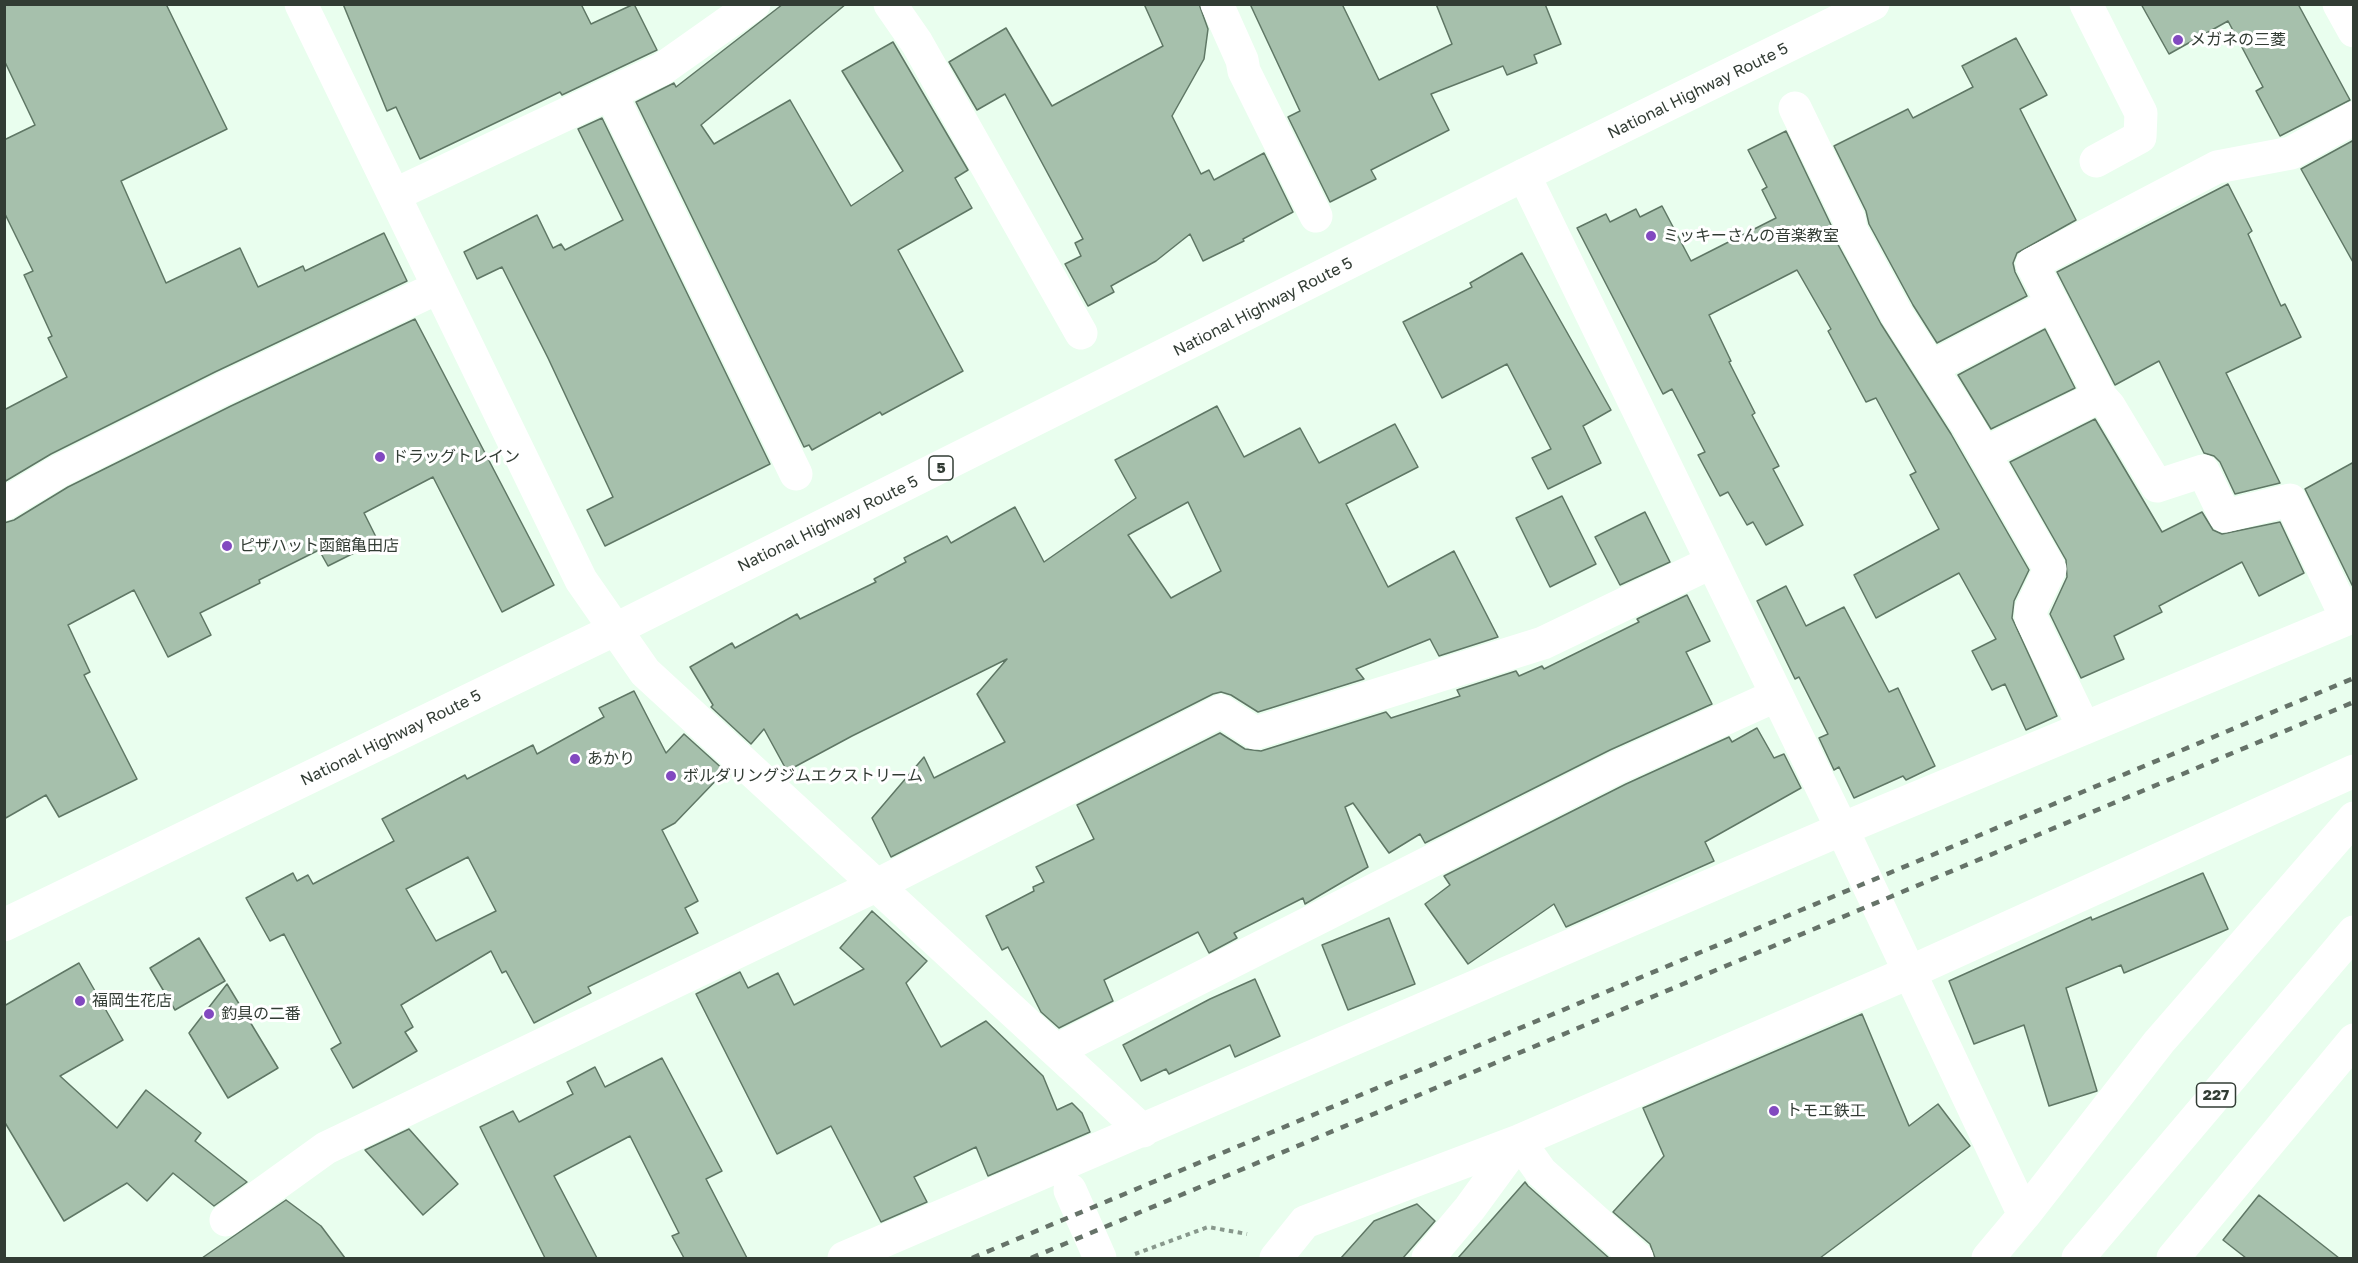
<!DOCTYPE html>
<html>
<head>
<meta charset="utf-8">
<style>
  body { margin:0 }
  #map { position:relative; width:2358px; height:1263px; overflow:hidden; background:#e9feee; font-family:"Golos Text",sans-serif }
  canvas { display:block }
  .frame { position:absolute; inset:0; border:6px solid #323c34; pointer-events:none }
</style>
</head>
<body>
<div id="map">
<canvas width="2358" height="1263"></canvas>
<div class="frame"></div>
</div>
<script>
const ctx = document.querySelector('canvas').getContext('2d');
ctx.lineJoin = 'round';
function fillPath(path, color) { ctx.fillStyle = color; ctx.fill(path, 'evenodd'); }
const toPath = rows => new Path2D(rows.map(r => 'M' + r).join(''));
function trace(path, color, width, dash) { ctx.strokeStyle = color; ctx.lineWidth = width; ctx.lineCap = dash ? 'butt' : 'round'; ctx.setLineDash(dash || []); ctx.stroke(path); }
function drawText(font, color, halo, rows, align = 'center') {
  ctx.font = font + ' "Golos Text","Noto Sans JP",sans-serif'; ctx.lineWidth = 6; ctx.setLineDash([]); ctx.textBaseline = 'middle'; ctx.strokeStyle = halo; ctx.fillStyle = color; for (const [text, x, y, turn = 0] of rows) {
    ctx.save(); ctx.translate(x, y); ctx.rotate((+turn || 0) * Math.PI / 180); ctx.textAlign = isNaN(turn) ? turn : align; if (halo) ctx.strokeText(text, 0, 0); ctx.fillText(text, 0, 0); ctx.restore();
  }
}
const building = toPath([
  [4,4,166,4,227,129,121,181,166,283,240,248,258,287,303,266,305,271,384,233,407,281,215,372,51,454,4,482,4,410,67,377,48,338,52,336,24,275,33,271,4,212,4,140,35,125,4,60,4,4],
  [343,4,581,4,591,24,634,4,657,50,562,95,560,92,420,159,396,107,387,111,343,4],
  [783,4,846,4,701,125,714,144,790,100,851,206,903,171,842,71,893,42,968,170,955,178,972,208,898,250,963,371,882,415,880,412,812,450,809,445,804,447,636,102,674,83,676,87,783,4],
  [1144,4,1199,4,1208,29,1204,59,1172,116,1201,174,1209,170,1214,180,1264,153,1293,212,1243,239,1244,241,1203,261,1190,234,1156,261,1111,286,1114,292,1088,306,1065,264,1081,256,1075,243,1083,239,1005,94,977,110,949,62,1006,28,1052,106,1163,46,1144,4],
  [1250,4,1342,4,1379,80,1452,44,1436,4,1545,4,1561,44,1534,55,1537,63,1507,75,1503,66,1431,94,1449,130,1371,170,1376,179,1330,202,1288,117,1300,111,1250,4],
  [2141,4,2298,4,2350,100,2280,136,2256,91,2263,87,2228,21,2169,54,2141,4],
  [2016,38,2047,95,2020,109,2076,220,2017,253,2013,263,2015,272,2027,296,1937,343,1913,305,1869,224,1866,211,1834,146,1908,109,1913,118,1973,87,1962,66,2016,38],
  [602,118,770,464,605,546,587,510,613,497,548,358,502,267,477,279,464,252,537,215,553,248,561,244,565,250,623,220,578,129,602,118],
  [1786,131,1831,225,1835,239,1881,324,1951,434,2029,570,2014,601,2012,618,2057,716,2026,730,2005,684,1992,690,1972,651,1996,639,1959,573,1876,618,1854,575,1939,529,1910,475,1916,472,1876,398,1866,402,1828,331,1831,329,1797,270,1709,315,1731,361,1729,362,1755,413,1752,415,1779,466,1773,469,1803,525,1766,545,1753,522,1747,525,1728,492,1720,496,1698,455,1705,452,1672,389,1663,394,1577,228,1606,214,1610,222,1636,209,1640,217,1662,206,1691,261,1776,218,1762,190,1767,187,1748,150,1786,131],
  [2354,140,2354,264,2301,169,2354,140],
  [2228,184,2252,231,2248,234,2281,306,2285,304,2301,337,2226,373,2280,483,2235,494,2220,462,2214,456,2204,453,2159,361,2115,385,2057,272,2228,184],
  [1522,253,1611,410,1583,426,1601,463,1548,489,1532,458,1551,449,1507,364,1442,398,1403,322,1472,287,1470,283,1522,253],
  [415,319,554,585,502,612,433,477,364,513,378,541,328,566,319,550,259,580,260,583,200,613,211,635,168,657,134,590,68,625,90,672,84,675,137,779,59,817,46,795,4,819,4,523,14,520,68,487,231,406,415,319],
  [2045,329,2075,388,1991,429,1958,375,2045,329],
  [1217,406,1244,457,1300,428,1319,463,1395,424,1418,467,1346,504,1388,587,1454,551,1498,637,1439,656,1430,639,1356,669,1364,679,1258,712,1231,695,1221,692,1213,694,891,857,872,818,924,757,934,778,1005,742,977,694,1007,659,852,736,787,771,764,729,751,744,711,707,713,705,690,667,732,643,735,648,797,614,800,619,876,582,874,579,906,562,904,558,947,536,951,543,1015,507,1044,562,1136,498,1115,460,1217,406],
  [1188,502,1221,571,1171,598,1128,535,1188,502],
  [2095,419,2162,532,2202,512,2213,530,2222,534,2280,522,2304,573,2259,596,2242,562,2159,606,2162,612,2114,636,2124,659,2081,678,2050,614,2067,577,2066,560,2010,462,2095,419],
  [2354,462,2354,589,2305,489,2354,462],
  [1562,496,1596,564,1550,587,1516,518,1562,496],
  [1645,512,1670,562,1620,585,1595,537,1645,512],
  [1786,586,1806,626,1844,607,1889,692,1898,688,1935,766,1906,780,1903,776,1854,798,1839,767,1834,770,1819,738,1828,734,1799,677,1795,679,1757,601,1786,586],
  [1687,595,1710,641,1686,652,1712,704,1610,750,1425,843,1420,834,1389,853,1353,803,1345,807,1368,867,1305,904,1303,898,1234,933,1237,938,1209,953,1198,932,1104,980,1113,1001,1059,1028,1041,1012,1008,947,1002,950,986,916,1034,891,1033,887,1044,882,1036,867,1094,839,1077,805,1220,733,1245,749,1261,751,1386,712,1391,718,1460,696,1457,690,1516,671,1519,676,1542,666,1544,669,1639,622,1637,619,1687,595],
  [634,691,666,753,684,734,725,771,675,823,662,830,698,901,685,908,698,933,588,987,591,993,534,1023,506,971,502,973,491,951,401,1005,413,1027,405,1032,417,1051,353,1088,331,1049,341,1043,284,934,270,941,246,898,293,873,297,881,308,875,313,884,394,841,382,819,465,775,467,779,533,745,537,754,604,717,599,708,634,691],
  [468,857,496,911,436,941,406,889,468,857],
  [1757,728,1774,758,1784,754,1801,788,1705,842,1714,861,1566,927,1554,904,1468,964,1425,904,1450,885,1444,876,1626,784,1729,737,1732,742,1757,728],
  [2203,873,2228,929,2124,973,2121,965,2066,988,2097,1091,2049,1106,2024,1025,1974,1044,1949,981,2091,917,2092,920,2203,873],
  [872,911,927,961,906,983,941,1047,986,1021,1043,1076,1057,1110,1072,1103,1082,1113,1090,1132,988,1176,976,1147,914,1177,927,1202,881,1222,831,1126,777,1154,696,994,740,972,748,988,778,973,794,1005,864,969,840,948,872,911],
  [1389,918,1415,984,1348,1010,1322,945,1389,918],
  [199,938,225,981,175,1010,150,968,199,938],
  [79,963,123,1040,60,1076,117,1128,146,1090,201,1133,195,1141,247,1182,214,1206,173,1173,147,1201,127,1183,64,1221,4,1121,4,1006,79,963],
  [1255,979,1280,1036,1235,1057,1230,1045,1169,1074,1166,1069,1141,1081,1123,1045,1210,999,1255,979],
  [227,984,278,1068,228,1098,189,1033,227,984],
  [1862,1014,1909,1126,1938,1104,1970,1146,1820,1258,1655,1258,1650,1244,1613,1212,1664,1156,1643,1108,1862,1014],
  [662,1058,722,1171,706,1179,747,1258,684,1258,672,1236,679,1233,630,1136,554,1176,597,1258,545,1258,480,1127,513,1111,519,1122,573,1094,567,1082,595,1067,605,1087,662,1058],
  [409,1129,458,1184,423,1215,365,1150,409,1129],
  [1525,1182,1528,1186,1609,1258,1458,1258,1525,1182],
  [2259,1195,2339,1258,2246,1258,2223,1240,2259,1195],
  [286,1200,321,1226,345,1258,202,1258,286,1200],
  [1417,1204,1435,1221,1403,1258,1341,1258,1374,1221,1417,1204]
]);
fillPath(building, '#a6c0ac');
trace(building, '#5f7765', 1.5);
trace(toPath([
  [1135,1254,1208,1227,1247,1234]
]), '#88988c', 4, [4.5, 4.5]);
trace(toPath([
  [301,4,581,580,645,672,1143,1131],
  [890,4,917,43,1081,333],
  [1217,4,1242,60,1244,71,1316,216],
  [2086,4,2141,113,2140,137,2096,161],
  [2339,4,2354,31],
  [611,94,796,474],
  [1795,108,1849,219,1851,230,1897,315,1967,424,2050,569,2031,609,2031,618,2084,728],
  [1524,175,1842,829,2024,1215,1988,1258],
  [394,195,662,69,754,4],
  [1932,367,2053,304],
  [2100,396,2109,406,2157,486,2203,471,2225,516,2290,500,2347,619],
  [1985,453,2100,396,2032,264,2217,167,2291,153,2354,118],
  [4,504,59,471,223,389,437,288],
  [1057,1050,1618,767,1775,696],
  [1070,1190,1100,1258],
  [2024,1215,2159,1042,2354,818],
  [226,1220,326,1148,875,886,1221,711,1255,733,1543,643,1712,562],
  [844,1258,1842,829,2354,616],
  [1276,1258,1305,1222,1519,1141,1908,973,2354,771],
  [1428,1258,1470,1208,1519,1141,1541,1172,1637,1258],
  [2173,1258,2354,1040]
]), '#fff', 33);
trace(toPath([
  [4,925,614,630,1524,175,1873,4],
  [2078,1258,2354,932]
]), '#fff', 33);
trace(toPath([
  [972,1258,2354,678],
  [1031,1258,2354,702]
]), '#667369', 4.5, [8, 8]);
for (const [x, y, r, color] of [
  [2178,40,6,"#8249c0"],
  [1651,236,6,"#8249c0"],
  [380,457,6,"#8249c0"],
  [227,546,6,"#8249c0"],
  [575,759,6,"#8249c0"],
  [671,776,6,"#8249c0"],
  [80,1001,6,"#8249c0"],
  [209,1014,6,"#8249c0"],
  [1774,1111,6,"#8249c0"]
]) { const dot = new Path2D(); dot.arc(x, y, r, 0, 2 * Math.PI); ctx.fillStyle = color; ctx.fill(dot); trace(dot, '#fff', 2); }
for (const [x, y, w] of [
  [941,468,24],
  [2216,1095,39]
]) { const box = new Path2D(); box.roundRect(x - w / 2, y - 12, w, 24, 4.5); ctx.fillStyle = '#fff'; ctx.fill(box); trace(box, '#323c34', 1.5); }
drawText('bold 15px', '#323c34', null, [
  ["5",941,468],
  ["227",2216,1095]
]);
drawText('16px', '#323c34', '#fff', [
  ["メガネの三菱",2190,40],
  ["ミッキーさんの音楽教室",1663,236],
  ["ドラッグトレイン",392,457],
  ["ピザハット函館亀田店",239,546],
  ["あかり",587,759],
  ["ボルダリングジムエクストリーム",683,776],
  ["福岡生花店",92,1001],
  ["釣具の二番",221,1014],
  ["トモエ鉄工",1786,1111]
], 'left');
drawText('16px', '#323c34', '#fff', [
  ["National Highway Route 5",1698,91,-26],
  ["National Highway Route 5",1263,307,-27],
  ["National Highway Route 5",828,524,-26],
  ["National Highway Route 5",391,738,-26]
]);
</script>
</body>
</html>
